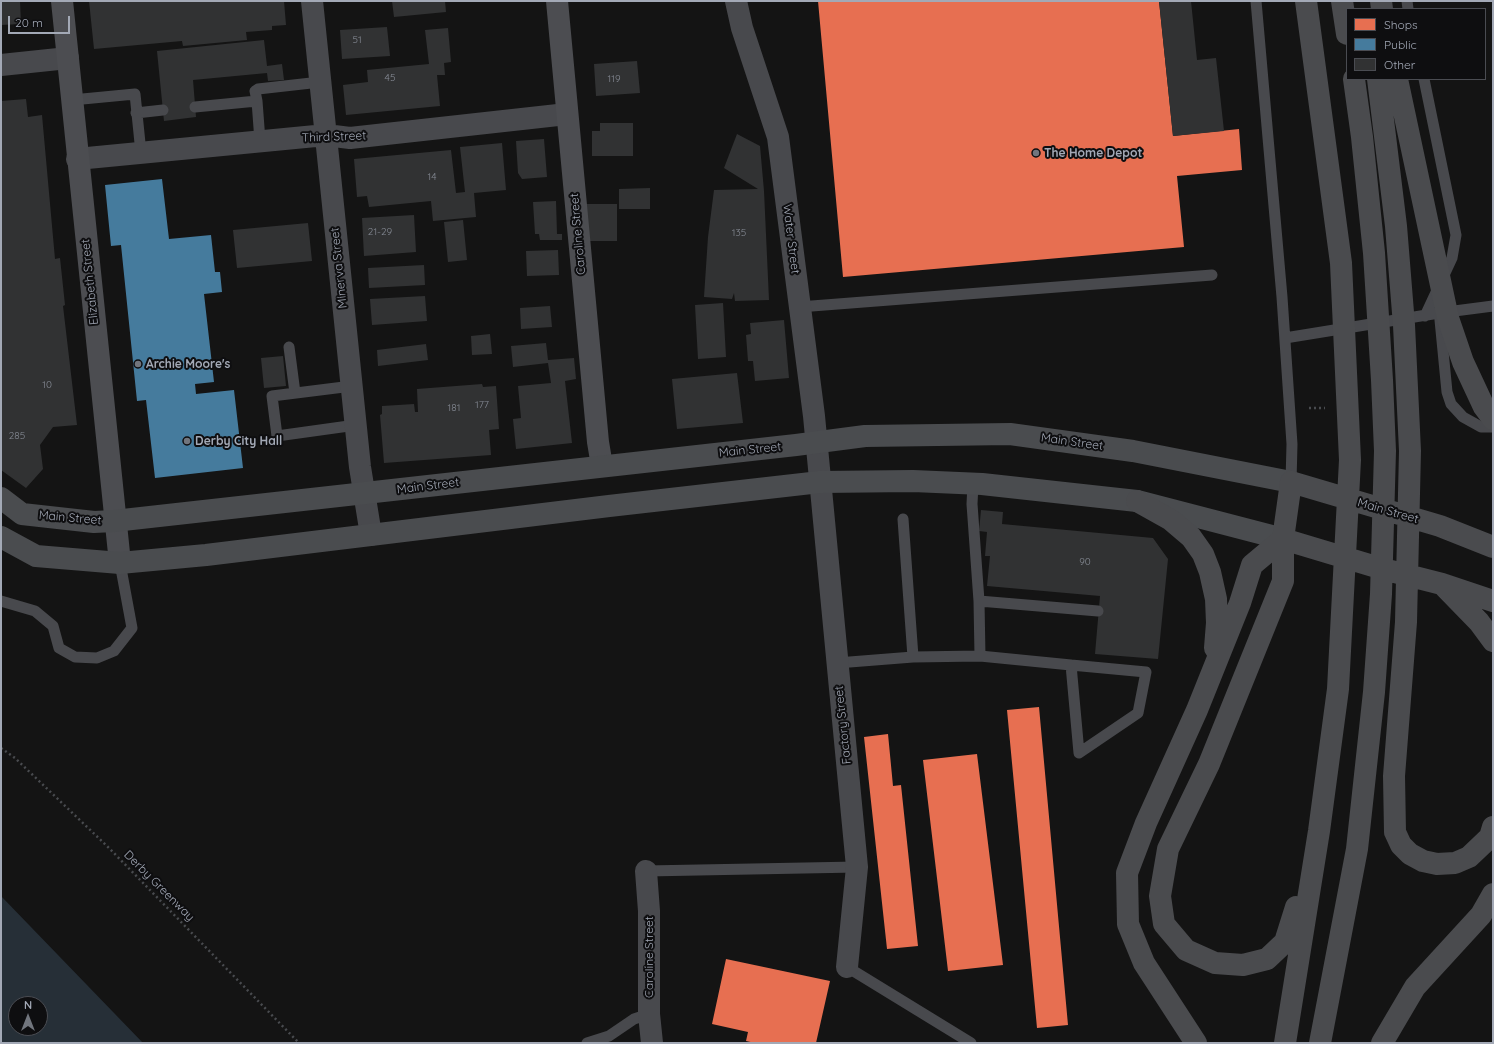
<!DOCTYPE html>
<html>
<head>
<meta charset="utf-8">
<style>
  body { margin:0 }
  #map { position:relative; width:1494px; height:1044px; overflow:hidden; background:#141414; font-family:Quicksand,sans-serif }
  canvas { display:block }
  .frame { position:absolute; inset:0; border:2px solid #a3a9b6; pointer-events:none }
  .legend { position:absolute; left:1346px; top:8px; width:140px; height:72px; box-sizing:border-box; background:#0e0e10; border:1px solid #4a4c52; margin:0; padding:5px 7px; list-style:none; font-size:12px; color:#a3a9b6 }
  .legend li { display:flex; align-items:center; gap:8px; height:20px }
  .legend b { width:20px; border:1px solid #4a4c52 }
  .north { position:absolute; left:8px; top:996px; width:40px; height:40px; box-sizing:border-box; background:#0e0e10; border:1px solid #4a4c52; border-radius:50%; rotate:0deg; font-size:11px; font-weight:700; line-height:16px; text-align:center; color:#a3a9b6 }
  .north::after { content:''; display:block; margin:auto; width:14px; height:18px; background:#71757d; clip-path:polygon(50% 0,100% 100%,50% 72%,0 100%) }
  .scale { position:absolute; left:8px; top:16px; width:62px; height:18px; box-sizing:border-box; border:2px solid #a3a9b6; border-top:0; padding-left:5px; font-size:12px; line-height:14px; white-space:nowrap; color:#a3a9b6; -webkit-text-stroke:3px #0e0e10; paint-order:stroke }
</style>
</head>
<body>
<div id="map">
<canvas width="1494" height="1044"></canvas>
<div class="frame"></div>
<ul class="legend">
<li><b style="height:11px;background:#e76f51"></b>Shops</li>
<li><b style="height:11px;background:#457b9d"></b>Public</li>
<li><b style="height:11px;background:#313233"></b>Other</li>
</ul>
<div class="north">N</div>
<div class="scale">20 m</div>
</div>
<script>
const ctx = document.querySelector('canvas').getContext('2d');
ctx.lineJoin = 'round';
function fillPath(path, color) { ctx.fillStyle = color; ctx.fill(path, 'evenodd'); }
const toPath = rows => new Path2D(rows.map(r => 'M' + r).join(''));
function trace(path, color, width, dash) { ctx.strokeStyle = color; ctx.lineWidth = width; ctx.lineCap = dash ? 'butt' : 'round'; ctx.setLineDash(dash || []); ctx.stroke(path); }
function drawText(font, color, halo, rows, align = 'center') {
  ctx.font = font + ' Quicksand,sans-serif'; ctx.lineWidth = 4; ctx.setLineDash([]); ctx.textBaseline = 'middle'; ctx.strokeStyle = halo; ctx.fillStyle = color; for (const [text, x, y, turn = 0] of rows) {
    ctx.save(); ctx.translate(x, y); ctx.rotate((+turn || 0) * Math.PI / 180); ctx.textAlign = isNaN(turn) ? turn : align; if (halo) ctx.strokeText(text, 0, 0); ctx.fillText(text, 0, 0); ctx.restore();
  }
}
fillPath(toPath([
  [1,896,143,1043,1,1043],
  [16,1004,40,1004,40,1028,16,1028]
]), '#262f37');
fillPath(toPath([
  [818,1,1159,1,1173,136,1239,129,1242,170,1177,176,1184,247,843,277],
  [1039,707,1068,1025,1037,1028,1007,710],
  [888,734,893,786,901,785,918,946,887,949,864,737],
  [977,754,1003,965,948,971,923,760],
  [726,959,830,981,816,1043,755,1043,746,1041,748,1032,712,1024]
]), '#e76f51');
fillPath(toPath([
  [162,179,169,239,211,235,215,272,220,272,222,292,204,294,214,382,195,384,196,394,234,390,243,468,155,478,146,400,137,401,121,245,111,246,105,185]
]), '#457b9d');
fillPath(toPath([
  [1,1,20,1,21,24,1,25],
  [89,1,284,1,286,25,272,26,272,30,246,32,247,40,183,46,182,41,94,49],
  [392,1,445,1,446,12,394,17],
  [1159,1,1191,1,1197,60,1216,58,1224,131,1173,136],
  [387,27,390,56,342,59,340,30],
  [448,28,451,62,444,63,445,75,437,75,440,106,346,115,343,85,368,82,367,70,429,64,425,30],
  [264,40,267,66,282,64,284,80,268,81,267,73,193,80,196,117,164,121,157,51],
  [637,61,640,93,596,96,594,64],
  [26,99,28,117,42,115,55,259,60,258,65,305,63,306,77,425,53,427,40,445,43,469,26,488,1,470,1,101],
  [600,123,633,123,633,156,592,156,592,131,600,131],
  [737,134,760,146,764,191,769,300,735,301,734,293,732,299,704,297,708,237,714,190,758,189,724,168],
  [544,139,547,177,522,179,518,173,516,141],
  [502,143,506,190,474,193,476,217,433,221,431,201,369,207,367,196,357,197,354,159,451,150,456,193,465,192,460,147],
  [650,188,650,209,619,209,619,189],
  [556,201,557,234,562,234,562,240,540,240,539,234,535,234,533,202],
  [585,204,617,204,617,241,587,241],
  [414,215,416,252,364,256,362,218],
  [463,220,467,260,448,262,444,222],
  [308,223,312,261,237,268,233,230],
  [558,250,559,275,527,276,526,251],
  [424,265,425,285,369,288,368,268],
  [425,296,427,321,372,325,370,299],
  [723,303,726,357,698,359,695,305],
  [550,306,552,327,521,329,520,308],
  [784,320,789,378,755,381,753,361,748,361,746,335,751,334,750,323],
  [490,334,492,354,472,355,471,336],
  [546,343,548,360,574,358,576,379,565,381,572,443,516,449,513,419,521,418,518,386,551,383,548,363,513,367,511,346],
  [426,344,428,360,378,366,377,350],
  [283,356,286,386,264,388,261,358],
  [737,373,743,423,677,429,672,379],
  [482,384,483,387,496,386,499,429,489,430,491,455,384,463,380,415,382,414,382,406,414,404,415,412,418,412,417,389],
  [981,510,1003,512,1002,524,1153,538,1168,559,1158,659,1095,654,1100,596,987,586,990,556,985,556,987,532,979,531]
]), '#313233');
trace(toPath([
  [1309,408,1325,408],
  [1,748,15,758,108,847,299,1043]
]), '#494b4f', 2.5, [2, 3]);
trace(toPath([
  [1256,1,1282,297,1292,444,1291,482],
  [1407,1,1408,9],
  [1424,79,1456,235,1452,258,1425,316],
  [72,100,135,94,141,153],
  [257,101,255,91,258,89,320,82],
  [195,107,257,101,260,141],
  [136,113,163,110],
  [799,307,1212,275],
  [1440,320,1447,392,1451,404,1463,417,1481,427,1493,427],
  [1285,338,1439,313,1493,306],
  [289,347,295,393],
  [352,386,272,396,277,436,356,425],
  [973,484,972,504,979,601,980,656,1071,665,1079,753,1138,713,1146,672,1071,665],
  [903,519,913,657],
  [1,601,35,611,53,626,59,648,75,657,97,658,114,651,132,628,120,563],
  [979,601,1098,611],
  [837,663,913,657,980,656],
  [646,871,857,867],
  [847,967,971,1043],
  [587,1043,609,1036,634,1019,649,1014]
]), '#48494d', 11);
trace(toPath([
  [312,1,360,467,371,535],
  [736,1,742,28,778,137,814,416,857,867,847,967],
  [1,65,68,58],
  [77,159,326,135,350,138,567,114],
  [646,871,649,911,649,1014,652,1043]
]), '#48494d', 22);
trace(toPath([
  [62,1,120,563],
  [557,1,598,442,602,466]
]), '#4c4d51', 22);
trace(toPath([
  [1,498,22,514,94,522,114,521,796,445,865,436,1010,434,1133,451,1291,482],
  [1,537,36,556,120,563,206,555,609,506,820,482,913,481,982,484,1137,501,1283,539]
]), '#4a4c4f', 22);
trace(toPath([
  [1342,1,1347,34],
  [1381,1,1382,9],
  [1378,79,1396,226,1404,325,1410,451,1406,622,1394,776,1395,832,1401,845,1410,854,1423,861,1437,864,1455,863,1469,857,1490,837,1493,827],
  [1397,79,1448,318,1463,362,1484,407,1493,419],
  [1137,501,1171,520,1191,537,1203,554,1210,572,1216,599,1217,623,1215,648],
  [1283,539,1383,569,1442,584,1493,601],
  [1444,586,1479,622,1493,641],
  [1296,907,1285,942,1267,959,1243,965,1215,963,1186,950,1164,924,1160,896,1168,849,1209,764,1283,581,1283,539,1291,482,1440,526,1493,547],
  [1196,1043,1144,963,1128,924,1127,873,1146,823,1197,710,1240,603,1252,565,1283,539],
  [1285,1043,1319,831,1338,689,1350,460,1341,263,1306,1],
  [1320,1043,1357,849,1374,692,1381,594,1385,451,1382,380,1374,253,1362,137,1354,79],
  [1382,1043,1415,987,1481,915,1493,894]
]), '#4a4b4e', 22);
for (const [x, y, r, color] of [
  [1036,153,4,"#71757d"],
  [138,364,4,"#71757d"],
  [187,441,4,"#71757d"]
]) { const dot = new Path2D(); dot.arc(x, y, r, 0, 2 * Math.PI); ctx.fillStyle = color; ctx.fill(dot); trace(dot, '#0e0e10', 1.5); }
drawText('10px', '#868b95', null, [
  ["51",357,40],
  ["45",390,78],
  ["119",614,79],
  ["14",432,177],
  ["21-29",380,232],
  ["135",739,233],
  ["10",47,385],
  ["177",482,405],
  ["181",454,408],
  ["285",17,436],
  ["90",1085,562]
]);
drawText('12px', '#a3a9b6', '#0e0e10', [
  ["Third Street",334,137,-2],
  ["Caroline Street",578,234,-95],
  ["Water Street",791,239,83],
  ["Minerva Street",339,268,-96],
  ["Elizabeth Street",90,282,-96],
  ["Main Street",1072,442,8],
  ["Main Street",750,450,-6],
  ["Main Street",428,486,-7],
  ["Main Street",1388,511,16],
  ["Main Street",70,518,5],
  ["Factory Street",843,725,-96],
  ["Derby Greenway",159,886,45],
  ["Caroline Street",649,957,-90]
]);
drawText('bold 12px', '#a3a9b6', '#0e0e10', [
  ["The Home Depot",1044,153],
  ["Archie Moore's",146,364],
  ["Derby City Hall",195,441]
], 'left');
</script>
</body>
</html>
